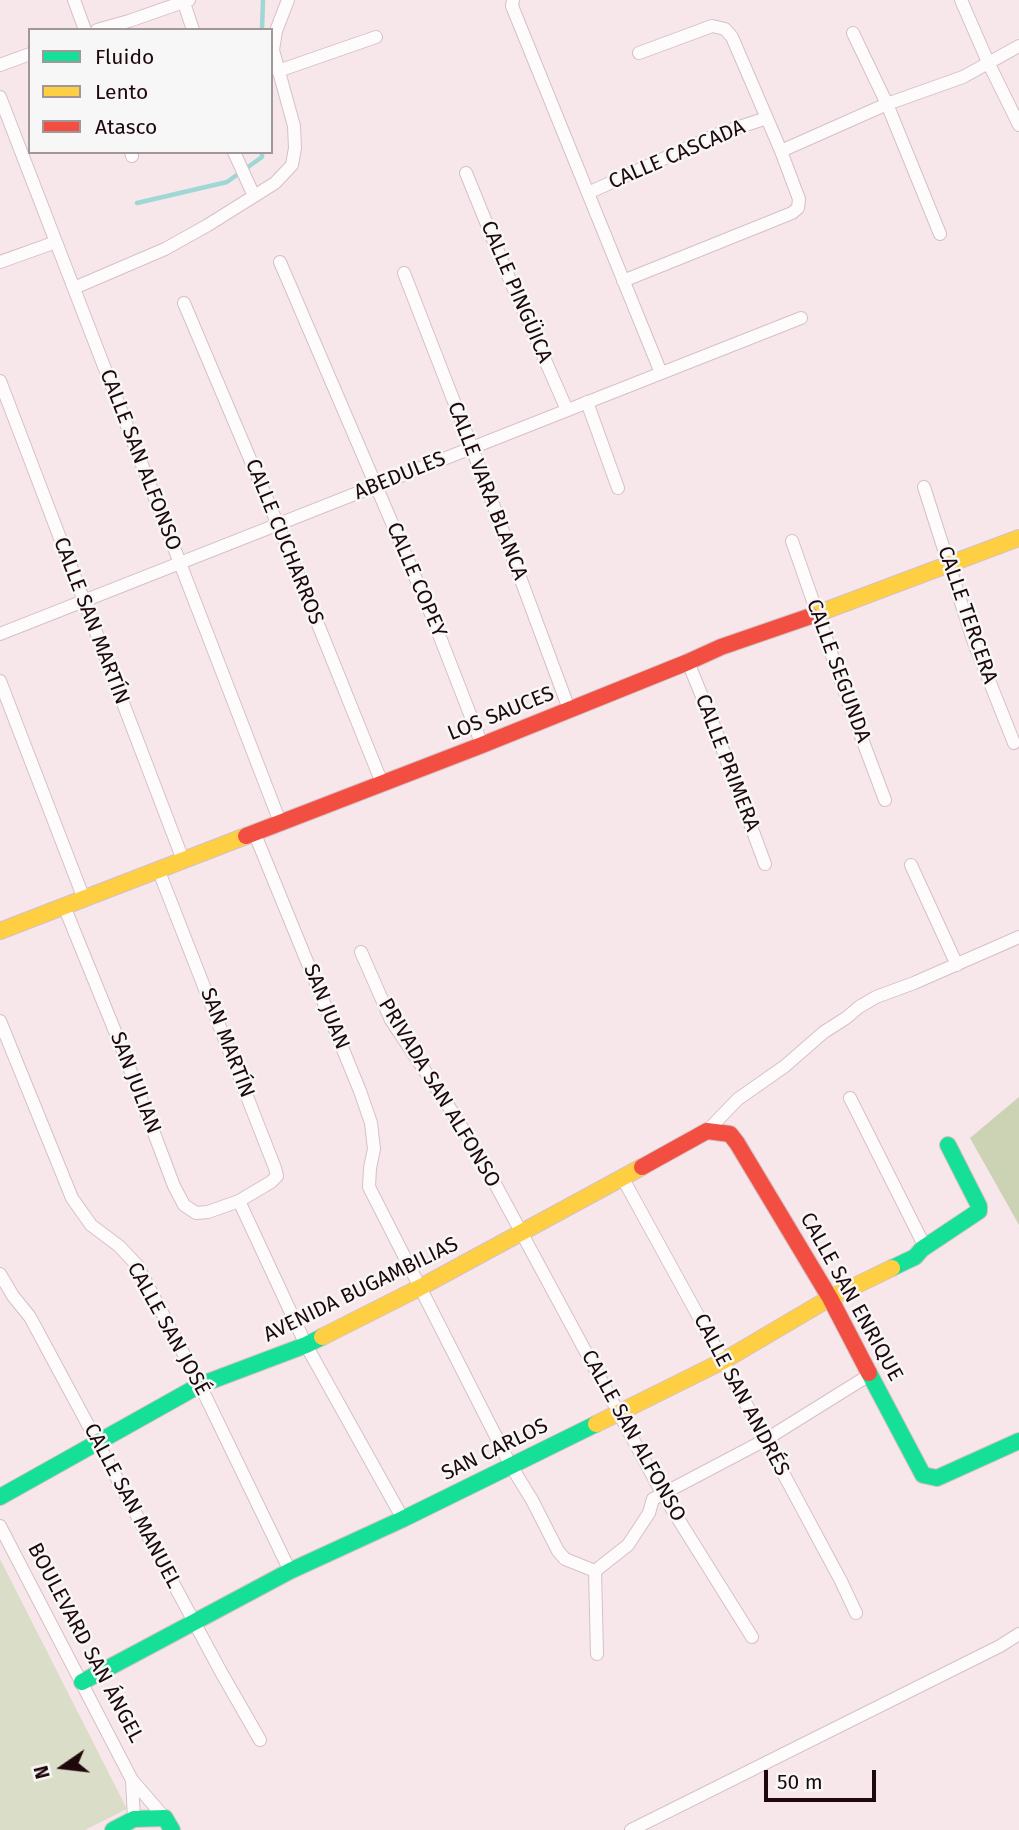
<!DOCTYPE html>
<html>
<head>
<meta charset="utf-8">
<style>
  body { margin:0 }
  #map { position:relative; width:1019px; height:1830px; overflow:hidden; background:#f8e7ea; font-family:"Fira Sans",sans-serif }
  canvas { display:block }
  .legend { position:absolute; left:28px; top:28px; width:245px; height:126px; box-sizing:border-box; background:#f7f7f7; border:2px solid #a19799; margin:0; padding:9px 12px; list-style:none; font-size:21px; color:#1f080c }
  .legend li { display:flex; align-items:center; gap:14px; height:35px }
  .legend b { width:35px; border:2px solid #a19799 }
  .north { position:absolute; left:28px; top:1732px; width:70px; height:70px; -webkit-text-stroke:5px #f7f7f7; paint-order:stroke; rotate:256deg; font-size:19px; font-weight:700; line-height:28px; text-align:center; color:#1f080c }
  .north::after { content:''; display:block; margin:auto; width:24px; height:32px; background:#1f080c; clip-path:polygon(50% 0,100% 100%,50% 72%,0 100%) }
  .scale { position:absolute; left:764px; top:1770px; width:112px; height:32px; box-sizing:border-box; border:4px solid #1f080c; border-top:0; padding-left:9px; font-size:21px; line-height:24px; white-space:nowrap; color:#1f080c; -webkit-text-stroke:5px #f7f7f7; paint-order:stroke }
</style>
</head>
<body>
<div id="map">
<canvas width="1019" height="1830"></canvas>
<ul class="legend">
<li><b style="height:9px;background:#16e098"></b>Fluido</li>
<li><b style="height:9px;background:#ffcf43"></b>Lento</li>
<li><b style="height:9px;background:#f24e42"></b>Atasco</li>
</ul>
<div class="north">N</div>
<div class="scale">50 m</div>
</div>
<script>
const ctx = document.querySelector('canvas').getContext('2d');
ctx.lineJoin = 'round';
function fillPath(path, color) { ctx.fillStyle = color; ctx.fill(path, 'evenodd'); }
const toPath = rows => new Path2D(rows.map(r => 'M' + r).join(''));
function trace(path, color, width, dash) { ctx.strokeStyle = color; ctx.lineWidth = width; ctx.lineCap = dash ? 'butt' : 'round'; ctx.setLineDash(dash || []); ctx.stroke(path); }
function drawText(font, color, halo, rows, align = 'center') {
  ctx.font = font + ' "Fira Sans",sans-serif'; ctx.lineWidth = 5; ctx.setLineDash([]); ctx.textBaseline = 'middle'; ctx.strokeStyle = halo; ctx.fillStyle = color; for (const [text, x, y, turn = 0] of rows) {
    ctx.save(); ctx.translate(x, y); ctx.rotate((+turn || 0) * Math.PI / 180); ctx.textAlign = isNaN(turn) ? turn : align; if (halo) ctx.strokeText(text, 0, 0); ctx.fillText(text, 0, 0); ctx.restore();
  }
}
fillPath(toPath([
  [0,1559,127,1809,85,1830,0,1830]
]), '#daddc8');
fillPath(toPath([
  [1019,1097,1019,1225,970,1138]
]), '#cbd3b4');
trace(toPath([
  [262,30,263,0],
  [137,203,227,182,262,157,262,152]
]), '#9ed8d4', 4.5);
const street = toPath([
  [74,0,85,30],
  [183,0,193,30],
  [513,0,512,6,661,373],
  [961,0,988,62,1019,125],
  [97,30,129,21,189,0],
  [853,33,887,104,940,234],
  [0,65,30,54],
  [278,71,376,37],
  [0,97,280,822],
  [781,151,887,104,963,77,1019,46],
  [131,152,132,156],
  [234,152,254,196],
  [466,173,506,271,567,410],
  [588,193,718,134,767,118],
  [0,262,56,242],
  [280,262,431,614,482,745],
  [404,273,472,448,569,709],
  [623,281,792,213,798,208,799,199,781,151,732,37,725,29,712,26,639,53],
  [74,288,165,249,208,225,275,183,292,165,295,148,294,126,273,50,276,31,288,0],
  [184,303,278,525,382,783],
  [0,381,183,860],
  [587,402,618,488],
  [924,487,973,640,1014,743],
  [792,541,850,707,885,800],
  [0,634,801,318],
  [688,662,714,726,765,864],
  [0,681,84,899],
  [254,832,360,1091,371,1123,374,1149,370,1168,369,1187,511,1466,532,1500,558,1551,565,1559,595,1571,597,1654],
  [911,865,957,965],
  [64,906,123,1051,174,1186,184,1205,196,1213,208,1212,239,1201,271,1182,277,1176,275,1168,158,869],
  [361,952,391,1020,451,1110,486,1167,662,1493,752,1637],
  [0,1021,72,1198,91,1225,119,1246,137,1265,200,1385,290,1571],
  [850,1098,923,1243,922,1249],
  [707,1131,738,1099,785,1066,824,1032,846,1018,859,1007,876,997,914,983,1019,937],
  [622,1177,723,1361,841,1581,856,1613],
  [239,1201,306,1345,403,1519],
  [0,1274,13,1296,30,1317,221,1672,260,1740],
  [0,1526,132,1780,165,1818],
  [595,1571,628,1545,649,1513,653,1499,765,1440,871,1374],
  [132,1780,134,1819],
  [631,1830,1000,1646,1019,1634]
]);
const fast = toPath([
  [892,1268,915,1257,922,1249,979,1211,979,1206,948,1145],
  [869,1373,923,1475,937,1478,1019,1441],
  [0,1497,200,1385,306,1345,322,1337],
  [82,1682,290,1571,403,1519,596,1424],
  [113,1830,134,1819,165,1818,172,1830]
]);
const slow = toPath([
  [811,616,1019,538],
  [0,931,246,836],
  [322,1337,419,1288,642,1167],
  [596,1424,723,1361,830,1298,892,1268]
]);
const jam = toPath([
  [246,836,482,745,688,662,721,647,811,616],
  [642,1167,707,1131,730,1134,737,1143,830,1298,869,1373]
]);
trace(street, '#d5c1c4', 14);
trace(fast, '#d5c1c4', 18);
trace(slow, '#d5c1c4', 18);
trace(jam, '#d5c1c4', 18);
trace(street, '#fefbfc', 12);
trace(fast, '#16e098', 16);
trace(slow, '#ffcf43', 16);
trace(jam, '#f24e42', 16);
drawText('21px', '#1f080c', '#f7f7f7', [
  ["CALLE CASCADA",677,155,-23],
  ["CALLE PINGÜICA",516,292,67],
  ["CALLE SAN ALFONSO",140,460,69],
  ["ABEDULES",400,476,-22],
  ["CALLE VARA BLANCA",487,491,69],
  ["CALLE CUCHARROS",284,542,68],
  ["CALLE COPEY",416,580,67],
  ["CALLE TERCERA",967,615,71],
  ["CALLE SAN MARTÍN",91,621,69],
  ["CALLE SEGUNDA",838,671,70],
  ["LOS SAUCES",501,714,-22],
  ["CALLE PRIMERA",727,763,69],
  ["SAN JUAN",326,1007,68],
  ["SAN MARTÍN",227,1043,69],
  ["SAN JULIAN",135,1083,69],
  ["PRIVADA SAN ALFONSO",439,1093,59],
  ["AVENIDA BUGAMBILIAS",361,1290,-26],
  ["CALLE SAN ENRIQUE",851,1297,61],
  ["CALLE SAN JOSÉ",168,1329,61],
  ["CALLE SAN ANDRÉS",741,1395,62],
  ["CALLE SAN ALFONSO",633,1436,61],
  ["SAN CARLOS",495,1450,-26],
  ["CALLE SAN MANUEL",132,1506,62],
  ["BOULEVARD SAN ÁNGEL",85,1643,62]
]);
</script>
</body>
</html>
